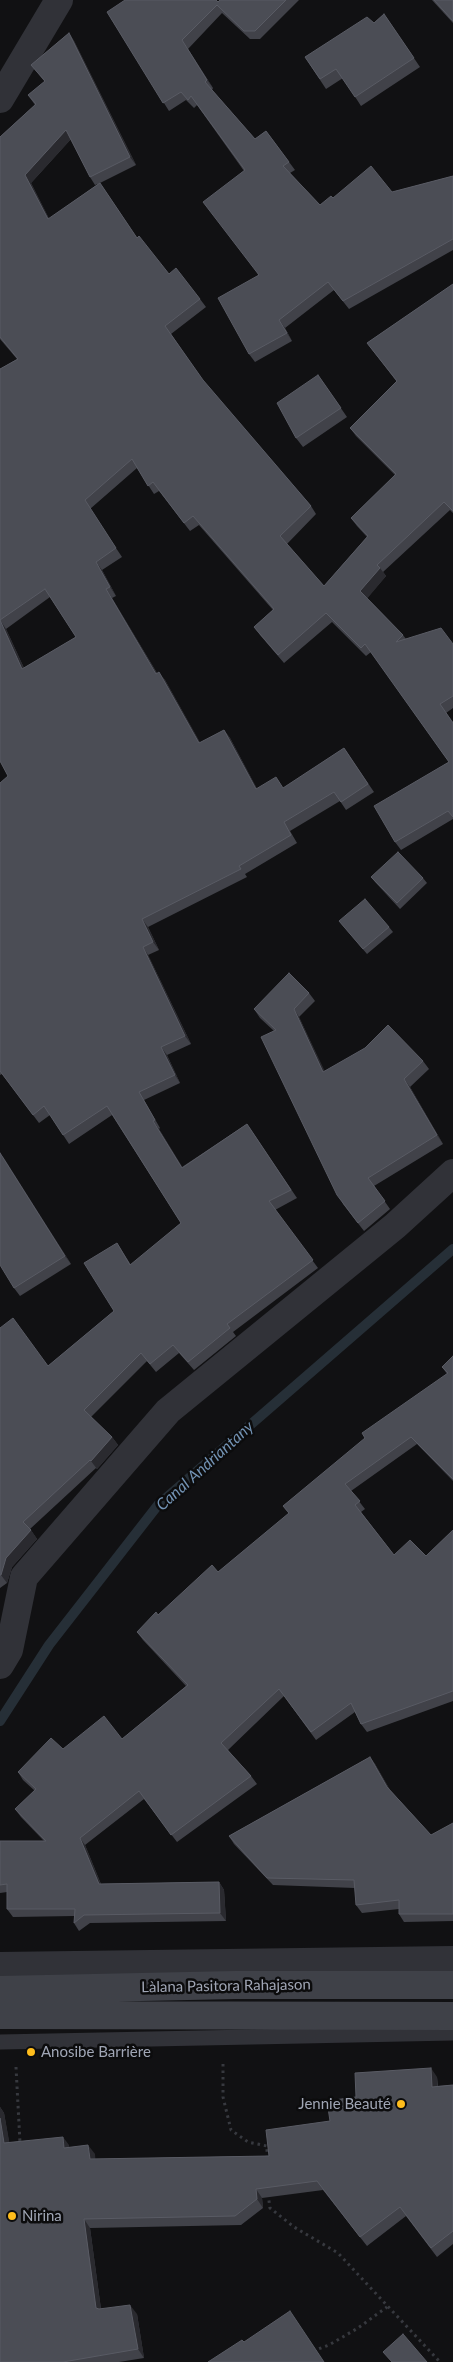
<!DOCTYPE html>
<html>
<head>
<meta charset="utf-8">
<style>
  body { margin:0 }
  canvas { display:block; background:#111113 }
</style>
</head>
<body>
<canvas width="453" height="2362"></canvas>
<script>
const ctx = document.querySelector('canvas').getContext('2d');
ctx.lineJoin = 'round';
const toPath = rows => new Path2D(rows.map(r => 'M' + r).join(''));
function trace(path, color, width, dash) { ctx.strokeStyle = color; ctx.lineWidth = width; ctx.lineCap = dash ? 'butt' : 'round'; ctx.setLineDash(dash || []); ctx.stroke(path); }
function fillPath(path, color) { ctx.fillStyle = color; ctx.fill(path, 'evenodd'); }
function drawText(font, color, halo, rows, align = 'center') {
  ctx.font = font + ' Lato,sans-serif'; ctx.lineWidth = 5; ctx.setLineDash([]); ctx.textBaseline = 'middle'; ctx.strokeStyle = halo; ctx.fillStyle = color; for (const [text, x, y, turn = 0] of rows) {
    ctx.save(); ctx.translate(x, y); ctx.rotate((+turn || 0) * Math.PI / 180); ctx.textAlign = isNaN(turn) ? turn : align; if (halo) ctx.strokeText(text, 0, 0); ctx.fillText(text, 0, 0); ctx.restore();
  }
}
trace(toPath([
  [0,1721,49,1645,158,1505,453,1249]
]), '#262f37', 10);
trace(toPath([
  [223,2064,223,2097,231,2130,248,2142,267,2146,267,2160],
  [16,2067,20,2143],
  [268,2194,270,2208,294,2227,338,2253,440,2362],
  [313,2351,329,2345,358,2328,387,2307]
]), '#37393f', 3, [2.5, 4]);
trace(toPath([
  [0,2042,453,2033]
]), '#313238', 15);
trace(toPath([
  [0,99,59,0],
  [0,1665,9,1650,24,1577,168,1411,395,1226,453,1173],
  [0,1966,453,1960]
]), '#313238', 28);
trace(toPath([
  [0,1990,235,1985,453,1985],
  [0,2015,453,2016]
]), '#3f4148', 28);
fillPath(toPath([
  [220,0,299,0,260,39,250,39,222,13,188,49,213,88,212,90,255,139,266,131,295,170,290,173,320,205,333,198,392,192,453,176,453,250,349,309,334,290,285,328,292,341,255,362,249,354,258,275,244,171,197,105,194,108,186,100,169,111,107,12,218,2],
  [432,0,453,0,453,23],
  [384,14,420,67,361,106,343,78,326,89,305,57,374,23],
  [69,33,74,41,136,165,100,183,137,238,169,274,200,299,206,307,171,334,203,381,311,506,316,514,287,544,324,586,367,537,357,526,351,518,395,475,356,436,350,428,397,382,367,343,453,284,453,513,450,510,383,572,386,576,367,598,403,635,406,639,453,644,453,708,446,713,453,722,453,819,401,850,395,842,449,762,371,652,366,656,332,622,284,663,260,635,254,627,273,610,199,525,190,531,159,491,154,494,137,468,90,509,122,557,102,570,116,596,112,598,157,673,165,680,200,743,224,730,230,738,257,789,284,788,344,748,374,792,346,810,340,801,290,831,297,843,245,874,247,877,148,927,159,950,148,955,191,1044,167,1055,180,1083,144,1100,160,1128,159,1129,182,1167,247,1124,297,1198,275,1210,318,1268,233,1332,236,1336,194,1370,179,1353,156,1372,147,1361,91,1417,112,1437,118,1445,97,1469,96,1468,30,1529,37,1539,12,1567,7,1583,0,1588,0,1328,48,1366,114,1311,117,1243,131,1265,181,1223,112,1115,69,1144,50,1115,39,1123,2,1074,0,1075,0,783,8,776,0,761,0,369,17,359,0,339,0,137,35,105,28,95,45,82,31,65],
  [71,139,90,177,95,185,98,184,49,219,31,183],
  [50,597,76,637,24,668,6,629],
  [318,375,347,417,303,447,296,438],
  [371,877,423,878,427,883,400,909,375,882],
  [339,921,389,927,393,932,367,954],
  [309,993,315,1001,299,1017,324,1071,423,1061,429,1069,410,1087,443,1144,374,1186,390,1209,364,1231,343,1204,274,1031,260,1018,254,1009],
  [0,1153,71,1264,20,1296,14,1288],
  [453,1356,453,1481,417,1444,351,1491,365,1509,361,1512,394,1555,426,1556,453,1530,453,1701,367,1732,361,1724,355,1712,316,1740,284,1696,228,1750,251,1776,257,1784,177,1842,144,1799,85,1845,101,1884,219,1882,224,1890,226,1921,90,1923,79,1931,74,1923,74,1916,13,1917,7,1909,7,1892,0,1893,0,1841,44,1841,21,1817,15,1809,35,1791,23,1780,18,1772,63,1749,122,1739,186,1686,143,1640,137,1632,158,1615,218,1572,289,1514,283,1506,447,1374,442,1367],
  [370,1757,375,1764,390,1790,431,1835,453,1823,453,1921,404,1922,399,1914,399,1909,362,1913,356,1905,355,1888,273,1885,234,1844,229,1836],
  [437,2077,438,2086,453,2085,453,2244,437,2257,406,2216,367,2246,323,2190,262,2198,263,2208,241,2225,90,2228,101,2309,137,2314,144,2358,119,2362,0,2362,0,2107,4,2113,9,2142,69,2145,69,2147,95,2154,95,2159,269,2156,330,2121,356,2097]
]), '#414249');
fillPath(toPath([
  [69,33,74,41,136,165,130,157],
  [182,40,188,49,213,88,207,80],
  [66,130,72,138,31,183,54,228,48,219,25,175],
  [279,320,285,328,292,341,287,333],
  [96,562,102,570,116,596,110,587],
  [380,568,386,576,366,600,360,591],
  [106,589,112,598,162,682,156,674],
  [0,620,6,629,28,677,22,669],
  [159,672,165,680,205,751,199,743],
  [224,730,230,738,262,798,256,789],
  [142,919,148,927,159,950,153,942],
  [143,947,148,955,191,1044,185,1036],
  [294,1009,299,1017,329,1080,323,1072],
  [161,1047,167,1055,180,1083,175,1075],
  [404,1079,410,1087,443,1144,437,1135],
  [153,1121,159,1129,188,1176,182,1168],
  [0,1153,4,1158,71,1264,65,1256],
  [112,1437,118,1445,97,1469,91,1461],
  [31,1530,37,1539,12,1567,7,1583,1,1575,6,1558],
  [370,1757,375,1764,393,1795,387,1787],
  [80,1838,85,1845,104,1892,99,1884],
  [219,1882,224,1890,226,1921,220,1913],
  [431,2068,437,2077,438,2096,432,2087],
  [0,2107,4,2113,11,2151,4,2143,0,2118],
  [63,2137,69,2145,70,2157,64,2148],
  [88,2145,95,2154,96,2168,90,2159],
  [256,2189,262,2198,263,2208,257,2199],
  [84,2219,90,2228,102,2317,96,2308],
  [130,2305,137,2314,144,2358,138,2349]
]), '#2a2a2f');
const building = toPath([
  [125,0,216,0,218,2,220,0,286,0,255,31,244,31,217,5,182,40,207,80,205,82,255,139,266,131,289,162,283,166,320,205,331,196,333,198,371,166,392,192,453,176,453,239,343,301,328,282,279,320,287,333,249,354,218,298,259,275,203,202,245,170,191,96,188,100,181,92,163,103,107,12,125,0],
  [434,0,453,0,453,21,434,0],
  [384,14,414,58,355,97,336,69,320,79,305,57,367,17,374,23,384,14],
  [69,33,130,157,90,177,66,130,25,175,48,219,100,183,137,238,139,236,169,274,176,268,200,299,165,326,203,380,311,506,280,536,324,586,368,536,351,518,396,474,350,428,397,381,367,343,453,284,453,511,444,502,377,565,380,568,360,591,403,635,396,642,441,628,453,644,453,696,440,704,453,723,453,817,448,811,395,842,374,806,449,762,365,644,361,648,326,613,278,655,254,627,274,609,193,516,184,523,153,482,148,486,132,459,85,500,116,548,96,562,110,587,106,589,156,674,159,672,199,743,224,730,256,789,276,777,283,788,344,748,368,784,341,802,334,792,284,822,291,835,239,866,241,869,142,919,153,942,143,947,185,1036,161,1047,175,1075,139,1092,155,1120,153,1121,182,1168,247,1124,291,1190,269,1201,313,1260,227,1324,230,1328,188,1362,173,1345,150,1364,141,1353,84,1410,112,1437,91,1461,90,1460,23,1522,31,1530,6,1558,1,1575,0,1575,0,1328,13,1318,48,1366,114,1311,84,1263,117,1243,130,1265,181,1223,107,1106,63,1135,44,1106,33,1115,0,1071,0,783,8,776,0,761,0,369,18,359,0,337,0,137,36,104,28,95,45,81,31,65,69,33],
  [45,589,76,637,22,669,0,620,45,589],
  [318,375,341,408,296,438,277,403,318,375],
  [398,852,423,878,397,903,371,877,398,852],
  [365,899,389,927,363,949,339,921,365,899],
  [289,973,309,993,294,1009,323,1072,365,1048,388,1025,423,1061,404,1079,437,1135,368,1178,385,1201,358,1223,337,1195,261,1037,276,1030,254,1009,289,973],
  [0,1153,65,1256,14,1288,0,1265,0,1153],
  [453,1356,453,1479,411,1437,345,1484,360,1501,355,1505,394,1555,410,1540,426,1556,453,1530,453,1691,361,1724,351,1703,311,1732,279,1689,221,1743,251,1776,171,1835,139,1791,80,1838,99,1884,219,1882,220,1913,84,1915,74,1923,75,1909,7,1909,7,1884,0,1885,0,1841,46,1841,15,1809,36,1789,18,1772,51,1738,63,1749,104,1716,122,1739,188,1685,137,1632,156,1612,158,1615,212,1565,218,1572,289,1513,283,1506,365,1438,362,1433,448,1373,442,1367,453,1356],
  [370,1757,387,1787,431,1835,453,1823,453,1914,399,1914,399,1900,356,1905,354,1880,267,1878,229,1836,370,1757],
  [431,2068,432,2087,453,2085,453,2231,431,2248,400,2207,360,2237,317,2181,256,2189,257,2199,235,2216,84,2219,96,2308,99,2309,130,2305,138,2349,63,2362,0,2362,0,2118,4,2143,63,2137,64,2148,88,2145,90,2159,269,2156,266,2130,330,2121,327,2101,356,2097,355,2073,431,2068],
  [290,2311,324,2362,208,2362,242,2340,244,2342,290,2311],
  [403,2334,427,2362,392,2362,383,2352,403,2334]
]);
fillPath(building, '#4b4d55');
trace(building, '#595b64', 1);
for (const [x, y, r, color] of [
  [31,2052,5,"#ffbd1c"],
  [401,2104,5,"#ffbd1c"],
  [12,2216,5,"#ffbd1c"]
]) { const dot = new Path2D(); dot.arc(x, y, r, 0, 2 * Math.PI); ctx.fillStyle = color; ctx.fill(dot); trace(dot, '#0c0c0d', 2); }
drawText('15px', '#a0a6b5', '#0c0c0d', [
  ["Làlana Pasitora Rahajason",226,1986,-1]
]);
drawText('15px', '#a0a6b5', '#0c0c0d', [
  ["Anosibe Barrière",41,2052],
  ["Jennie Beauté",391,2104,"right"],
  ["Nirina",22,2216]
], 'left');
drawText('italic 16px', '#7393b4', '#0c0c0d', [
  ["Canal Andriantany",205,1466,-42]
]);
</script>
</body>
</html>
